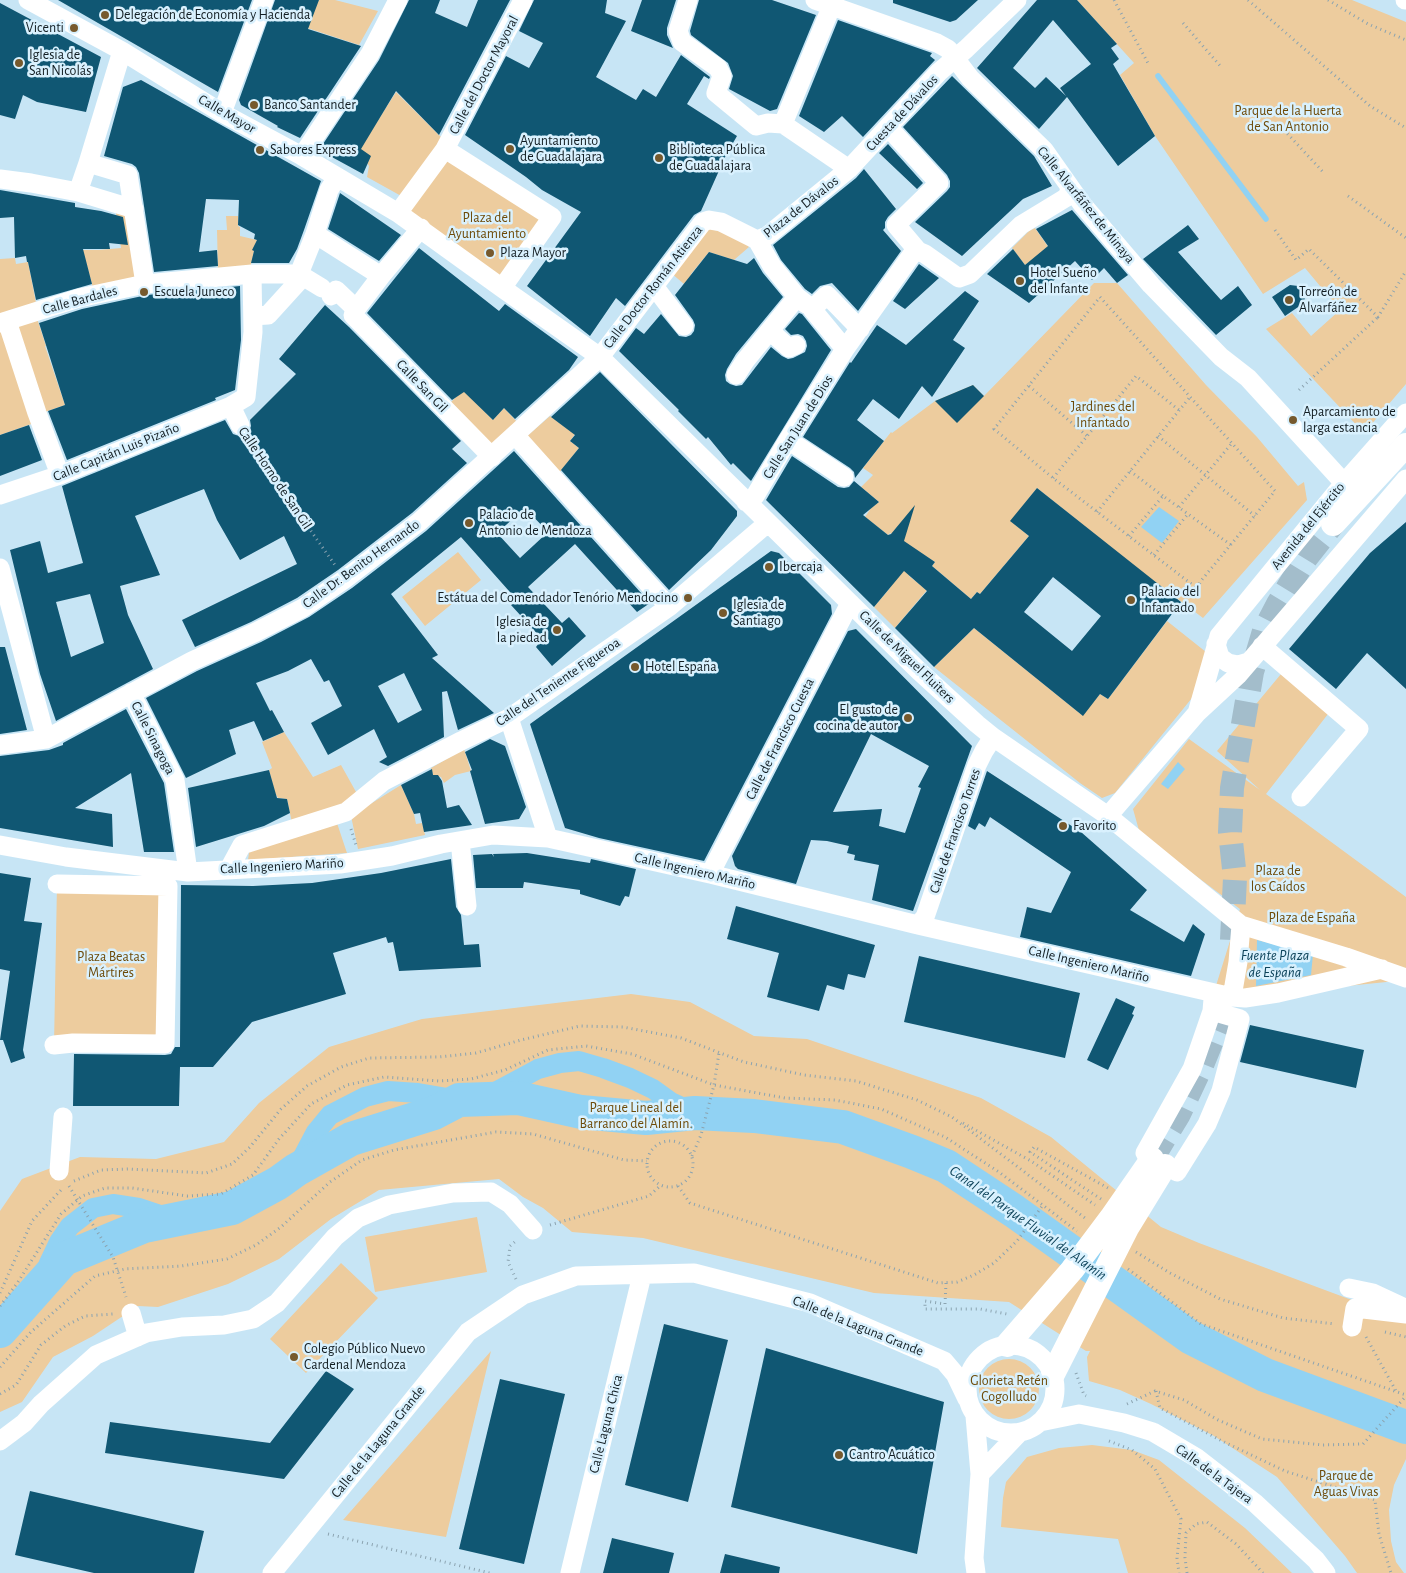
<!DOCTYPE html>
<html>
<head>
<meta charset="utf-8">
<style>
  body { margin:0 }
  canvas { display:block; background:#c7e5f5 }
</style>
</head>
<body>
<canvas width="1406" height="1573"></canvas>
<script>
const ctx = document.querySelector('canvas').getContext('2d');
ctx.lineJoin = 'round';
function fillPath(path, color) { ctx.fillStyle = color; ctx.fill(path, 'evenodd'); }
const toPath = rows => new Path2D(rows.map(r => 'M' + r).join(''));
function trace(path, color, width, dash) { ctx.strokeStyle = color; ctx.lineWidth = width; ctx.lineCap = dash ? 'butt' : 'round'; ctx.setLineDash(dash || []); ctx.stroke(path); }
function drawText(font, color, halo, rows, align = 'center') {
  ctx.font = font + ' "Alegreya Sans",sans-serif'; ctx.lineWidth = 5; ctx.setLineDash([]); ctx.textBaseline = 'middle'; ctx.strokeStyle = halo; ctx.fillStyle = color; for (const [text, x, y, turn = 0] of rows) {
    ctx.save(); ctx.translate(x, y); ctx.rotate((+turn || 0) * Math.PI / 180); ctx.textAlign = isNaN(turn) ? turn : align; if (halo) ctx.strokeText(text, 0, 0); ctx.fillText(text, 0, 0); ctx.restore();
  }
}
fillPath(toPath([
  [319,0,335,0,378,11,359,45,298,25],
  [1077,0,1352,0,1406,22,1406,384,1364,433,1266,329,1292,313,1311,336,1340,310,1305,268,1263,294,1155,136,1120,75,1134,63],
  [396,92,444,140,403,197,367,177,369,166,358,148,370,133],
  [445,149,552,217,502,288,398,213],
  [116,213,132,215,141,280,94,292,86,262,80,250,99,250,121,248],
  [226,216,238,216,238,226,240,227,240,236,257,240,253,250,254,251,250,269,218,273,217,230,227,230],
  [703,227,742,237,749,247,734,260,709,252,691,274,694,279,684,284,671,273],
  [1035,228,1049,248,1025,265,1012,248,1029,231],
  [15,258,16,264,28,262,37,308,0,320,0,259],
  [1094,283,1117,283,1206,385,1257,437,1298,486,1304,482,1307,500,1203,618,1138,569,1037,488,1011,521,1029,536,980,594,977,592,971,599,932,566,935,562,890,533,888,535,865,517,871,508,879,502,861,487,873,475,863,468,891,432,892,433,935,401,973,385,984,396],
  [36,315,46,346,45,346,65,405,42,413,13,322],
  [0,323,37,422,0,435],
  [463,390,493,420,504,408,519,424,493,447,449,404],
  [550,416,575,434,570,441,579,448,559,473,526,437],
  [458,552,481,580,425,626,402,597],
  [916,567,909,576,927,590,895,628,874,607,890,588,900,569],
  [1167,621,1206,652,1196,693,1115,793,1102,798,1080,783,934,667,974,628,1082,715,1100,694,1108,699],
  [1281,674,1328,714,1266,794,1406,897,1406,980,1278,993,1214,992,1240,909,1140,834,1133,809,1189,739,1260,790,1217,751],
  [284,732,313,777,341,765,360,799,292,823,287,799,278,798,275,793,269,770,272,768,262,742],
  [464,749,471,771,455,775,444,783,441,777,433,775,431,768],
  [401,785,414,814,416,824,422,823,425,835,358,849,351,816],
  [335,817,347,853,248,860,250,846],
  [57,884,168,886,165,1044,54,1045],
  [631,994,690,1002,754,1036,807,1039,981,1098,1051,1137,1161,1227,1199,1243,1333,1293,1392,1315,1406,1317,1406,1459,1394,1485,1389,1510,1391,1541,1396,1562,1404,1573,1357,1573,1345,1556,1277,1477,1214,1436,1151,1404,1120,1390,1089,1381,1087,1357,1090,1351,1086,1351,1009,1302,874,1293,643,1238,572,1232,543,1208,523,1197,499,1179,379,1190,331,1219,279,1259,228,1284,158,1307,138,1306,93,1336,53,1357,22,1402,0,1412,0,1211,22,1179,80,1157,156,1159,224,1142,259,1103,329,1047,422,1019],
  [477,1217,487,1272,375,1292,365,1237],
  [341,1263,378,1298,306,1373,270,1339],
  [491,1351,446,1537,343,1520],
  '979 1389a30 30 0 1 1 60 0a30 30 0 1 1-60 0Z',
  [1092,1445,1132,1450,1159,1460,1245,1528,1292,1573,1128,1573,1118,1539,1001,1527,1003,1498,1006,1482,1027,1457,1059,1448]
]), '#edcc9e');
fillPath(toPath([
  [1159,507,1179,521,1162,543,1141,527],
  [1178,762,1185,769,1168,789,1161,784],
  [1257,940,1313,954,1311,975,1256,986]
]), '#91d2f3');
trace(toPath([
  [1158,76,1266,219]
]), '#91d2f3', 5.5);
trace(toPath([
  [484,1098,538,1069,560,1063,579,1061,603,1068,630,1078,653,1089,671,1102,695,1113],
  [296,1170,316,1132,330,1115,365,1097,388,1091,418,1093,459,1100],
  [42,1284,49,1263,59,1242,70,1226,93,1208,113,1204,139,1208,175,1220]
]), '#91d2f3', 20);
trace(toPath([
  [0,1331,64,1259,144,1226,232,1208,278,1183,296,1170,351,1139,434,1113,459,1100,518,1098,581,1112,646,1118,695,1113,754,1116,843,1127,912,1152,946,1166,1014,1211,1190,1337,1265,1375,1406,1427]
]), '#91d2f3', 34);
fillPath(toPath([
  [58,0,252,0,218,92],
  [275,0,319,0,308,29,361,46,300,138,277,127,278,126,241,105,239,100],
  [409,0,440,0,435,13,467,27,478,0,510,0,439,135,396,91,361,149,371,156,363,174,319,150,379,60],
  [534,0,607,0,605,13,626,21,596,77,636,100,643,89,656,97,681,55,710,77,709,79,704,76,687,104,737,136,726,155,701,211,694,215,625,306,616,298,590,336,527,286,581,212,542,190,526,177,465,135,506,56,529,68,543,43,519,31],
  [642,0,676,0,667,28,667,35,673,48,631,31],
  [699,0,772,0,816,15,777,109,770,111,729,89,733,76,728,63,691,35,690,31],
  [893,0,978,0,956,20,950,22,893,3],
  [1037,0,1077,0,1117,44,1111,48,1119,59,1113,64,1155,136,1118,166,1067,97,1039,129,977,68],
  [1053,20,1091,64,1060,88,1066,96,1046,77,1035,88,1013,68],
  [0,3,101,57,86,112,37,102,23,95,15,119,0,115],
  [838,20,932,53,930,56,935,60,863,137,842,116,824,132,799,116],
  [952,76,1034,156,1052,186,1023,199,962,256,915,222,947,191,950,187,950,181,947,175,903,127],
  [141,80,321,181,304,230,297,249,289,263,251,263,254,251,252,250,257,240,254,239,255,234,238,225,239,200,206,199,199,252,217,250,218,266,154,272,139,173,136,167,132,164,104,156,123,87],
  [888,144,923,183,917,189,879,153],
  [864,169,896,209,888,217,885,222,885,228,883,230,901,251,858,311,832,283,820,286,812,294,805,289,781,260,773,245,856,178],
  [0,190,75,203,75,207,101,211,123,217,128,245,109,243,110,249,83,249,92,284,36,300,28,262,27,262,26,256,15,258,14,217,0,218],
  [340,193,401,235,379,261,328,229],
  [1072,210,1128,275,1117,283,1104,268,1092,280,1075,261,1029,303,987,274,1013,249,1025,265,1048,246,1036,229],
  [1188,225,1199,239,1178,252,1221,300,1238,286,1252,305,1216,335,1143,259],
  [419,248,499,311,505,304,578,357,569,370,515,419,504,408,493,420,464,392,452,400,367,313],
  [709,252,747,264,754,258,763,273,783,297,736,354,727,369,725,375,726,381,730,384,736,386,742,385,771,347,782,356,788,359,793,358,805,352,807,346,806,341,803,336,798,334,791,335,785,329,799,313,802,314,831,350,751,481,733,463,731,465,708,437,706,439,678,411,679,410,619,351,636,328,644,334,661,314,679,336,686,337,691,335,694,331,695,325,693,320,675,295],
  [919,264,939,278,905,309,893,301],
  [1290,285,1306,287,1304,303,1285,316,1272,297],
  [240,286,241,340,235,390,215,398,216,400,67,460,48,411,65,405,39,323,82,309,147,295],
  [965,291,979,301,953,340,965,348,932,397,922,386,899,419,873,399,857,420,884,441,855,478,854,472,850,468,803,437,850,362,851,363,877,325,906,345],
  [325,305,349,327,461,441,452,449,467,463,412,513,338,570,297,598,251,622,195,647,182,620,297,564,284,536,240,560,217,520,204,489,135,516,160,575,120,586,128,615,153,669,56,721,40,674,10,550,40,541,48,573,83,563,62,486,225,420,233,434,239,436,245,435,249,432,251,426,250,420,296,374,279,359],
  [90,594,104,643,71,657,56,602],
  [600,372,737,511,737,516,711,550,669,590,561,470,579,448,570,441,575,435,551,417],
  [973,385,984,396,957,423,935,401],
  [29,425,42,460,0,476,0,435],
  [514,451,650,603,637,612,575,544,528,587,562,623,569,617,586,636,552,666,536,647,542,639,511,605,517,600,461,537,391,594,438,655,432,658,494,713,458,730,447,691,442,692,444,737,388,766,379,762,387,757,374,729,328,755,311,723,342,706,329,680,324,682,311,659,288,671,256,683,270,711,272,710,284,732,263,741,254,721,229,730,236,754,186,778,146,698,197,671,261,642,309,617,352,588,426,531],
  [525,508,548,532,520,558,497,533],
  [404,673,422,710,398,723,378,686],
  [792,456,838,487,844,488,849,487,854,481,879,502,863,515,888,535,891,534,915,505,904,541,935,562,932,566,971,599,977,592,980,594,1029,536,1010,521,1037,488,1181,602,1108,699,1100,694,1083,716,974,628,934,667,895,628,927,591,904,571,874,607,766,500],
  [1053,577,1101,616,1072,651,1024,612],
  [1406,522,1406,689,1367,653,1336,689,1289,649,1370,553],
  [771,551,779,553,831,605,832,614,704,861,599,838,565,828,530,724],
  [856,629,972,746,913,911,872,900,879,865,854,860,855,855,847,853,849,846,827,841,811,840,796,884,738,869,735,866,732,856,848,631],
  [871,734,929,766,918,787,921,788,905,833,879,826,882,809,833,812],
  [0,647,5,647,27,730,0,734],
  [126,709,164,783,174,852,144,852,131,773,75,808,112,814,113,847,0,828,0,756,49,750,63,745,63,743],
  [490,739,505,746,526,807,519,819,485,824,470,771,472,770,465,752],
  [432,769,433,775,438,775,442,781,447,808,459,805,472,825,424,832,420,813,414,814,401,785],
  [269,770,277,798,287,799,290,813,264,826,196,847,188,788],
  [987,771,1081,832,1147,890,1130,910,1184,942,1193,924,1205,934,1191,976,1020,937,1027,907,1051,913,1071,872,990,817,985,827,979,823,975,830,968,826],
  [527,853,590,863,591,859,636,869,629,897,625,896,620,906,580,894,580,890,524,882,523,888,476,888,473,855,492,854,494,857,493,854],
  [451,859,456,907,461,915,464,945,479,944,481,967,399,971,393,942,388,943,386,937,333,953,346,994,252,1022,213,1067,180,1067,179,1106,73,1106,74,1054,165,1055,171,1054,175,1047,180,1047,181,885,253,886,312,883,381,873],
  [0,873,31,878,24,921,42,923,23,1050,25,1058,11,1063,3,1040,0,1040,10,971,0,969],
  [736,906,875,945,865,978,848,974,844,990,827,985,819,1011,767,997,779,953,727,939],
  [919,956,1080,993,1065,1058,904,1022],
  [1116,998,1135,1007,1132,1014,1134,1015,1108,1070,1087,1060],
  [1250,1025,1364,1050,1356,1088,1240,1062],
  [664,1324,728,1340,688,1502,625,1485],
  [766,1348,944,1402,917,1554,731,1507],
  [326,1371,354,1389,284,1479,105,1453,110,1422,270,1443],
  [500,1379,565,1394,524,1564,459,1549],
  [30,1491,204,1531,194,1573,94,1573,15,1555],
  [612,1538,674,1553,669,1573,603,1573],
  [725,1554,780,1567,779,1573,720,1573]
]), '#105773');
trace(toPath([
  [1232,940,1235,878,1230,832,1232,788,1252,672,1264,631,1278,604,1306,558,1333,524],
  [1152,1159,1179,1114,1202,1065,1222,1016,1226,993]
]), '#a3bdcb', 24, [24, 12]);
trace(toPath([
  [1114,0,1149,65],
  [1248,0,1370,106,1406,128],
  [1328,0,1368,24,1406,40],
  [1183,23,1222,68],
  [1284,130,1324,173],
  [1348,196,1406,238],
  [1275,230,1296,260,1309,249,1378,317,1406,271],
  [1100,297,1275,491,1200,582,1198,589,1053,478,994,429,1100,297],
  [1029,386,1087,436],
  [1299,390,1378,317],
  [1158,436,1255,516],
  [249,440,262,462,335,565],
  [1130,471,1163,496],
  [1053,478,1136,376,1179,410],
  [1179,507,1232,443],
  [1097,512,1190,397],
  [1129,536,1163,496,1231,545],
  [1154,555,1188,514],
  [351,829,356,845],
  [963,1123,1031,1161,1095,1205],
  '647 1164a23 23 0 1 1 46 0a23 23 0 1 1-46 0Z',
  [692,1156,701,1135,714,1085,719,1053],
  [74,1181,101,1170,129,1169,206,1173,232,1164,250,1147,281,1109,307,1086,341,1067,369,1058,439,1057,476,1053,521,1040,580,1026,623,1027,681,1038,744,1062,804,1075,856,1081,917,1100,952,1117,1085,1218],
  [69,1186,113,1257,126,1297],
  [678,1186,690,1203,938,1283,957,1282,974,1275,994,1263,1017,1241,1043,1205],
  [1101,1199,1030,1152,1034,1147,1108,1188],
  [550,1225,649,1196,660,1186],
  [1136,1252,1170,1273,1220,1299,1283,1318,1335,1324],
  [1128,1269,1201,1324,1406,1395],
  [516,1279,508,1262,510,1246,517,1240],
  [946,1283,945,1304,925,1301,925,1309,980,1309,1007,1314],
  [0,1293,32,1221,61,1190],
  [0,1306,18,1282,61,1214,82,1196,105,1188,132,1188,187,1196,221,1194,253,1175,279,1139,311,1104,347,1085,384,1077,439,1081,471,1079,505,1070,548,1050,586,1046,632,1054,714,1085,785,1098,835,1100,881,1109,945,1137,999,1172,1077,1231],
  [1385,1332,1406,1337],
  [1366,1337,1396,1391],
  [0,1367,31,1332,95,1276,125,1269,181,1266,227,1259,256,1245,281,1227,330,1182,362,1160,394,1150,496,1132,533,1134,624,1160,647,1161],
  [1076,1373,1084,1395,1086,1396],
  [1156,1391,1160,1408,1222,1441,1285,1471,1375,1500,1379,1534,1391,1573],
  [0,1394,16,1385,41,1345,65,1326,85,1316,113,1314],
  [1127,1404,1155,1391,1184,1400,1218,1420,1262,1439,1323,1445,1363,1444,1406,1396],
  [1109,1441,1132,1450,1155,1469,1181,1519,1177,1558,1179,1573],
  [328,1534,490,1573],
  [1187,1573,1185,1558,1186,1533,1196,1524,1207,1522,1236,1544,1263,1573]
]), '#8ba3b0', 3, [1, 4]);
trace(toPath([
  [28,0,122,51,222,113,302,156,398,213],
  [688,0,678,31,682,42,718,68,722,76,716,93,756,126,768,123,783,124,849,169],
  [815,0,937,43,948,49,970,78,1044,150,1082,204,1151,285,1221,357,1248,378,1344,483],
  [1405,0,1406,0],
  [122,51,88,163,128,175,145,284],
  [222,113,264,0],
  [783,124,832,5],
  [889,128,939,183,896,225,918,251],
  [445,149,523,0],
  [302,156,370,54,398,0],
  [88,163,78,192,134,209],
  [0,179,31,183,78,192],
  [315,234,329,190,337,177],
  [757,240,772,266,797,297,806,304],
  [381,276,421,228],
  [654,286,684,326],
  [502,288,552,217,445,149,398,213,502,288,600,357,919,671,977,724,993,737,1108,816,1241,925,1346,957,1406,978],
  [353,315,492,457],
  [253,316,268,315,298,282,299,274,322,288],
  [7,321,37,413,60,475],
  [0,323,79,298,145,284,252,274],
  [770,331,789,348,796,345],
  [845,349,913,253,918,251,925,254,959,278,970,274,1021,225,1067,197,1070,189],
  [736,375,745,361,797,297],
  [240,425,231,406,246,397,253,332,252,274,299,274,315,234,381,276,356,309,336,290,331,296],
  [515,435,669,607],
  [788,440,844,477],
  [0,495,60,475,231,406],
  [746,502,755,496,788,440,845,349,812,309,827,295,860,329],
  [0,568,46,739],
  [1216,644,1220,657,1228,663,1238,665,1248,662],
  [1262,646,1359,729,1301,797],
  [131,693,175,780,188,872],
  [1197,713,1219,636,1344,483,1406,413],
  [509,718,548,838],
  [0,745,46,739,192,661,256,632,303,608,345,579,419,522,600,357,703,222,709,220,721,222,757,240,767,236,849,169,939,72,966,49,1017,0],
  [1108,816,1197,713,1238,675,1406,479],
  [460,841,467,906],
  [0,845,66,857,188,872,340,864,392,856,441,844,493,835,548,838,710,874,918,925,1232,997,1245,998,1278,993,1382,969],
  [229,869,242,845,346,812,384,781,461,741,509,718,669,607,763,527,770,526],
  [710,874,850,603],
  [918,925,925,917,977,765,984,751,993,737],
  [1232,997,1238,962,1241,925],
  [54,1045,73,1043,165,1044,168,886,57,884],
  [1145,1153,1192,1069,1212,1011,1213,999],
  [59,1171,63,1117],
  [1177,1172,1207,1124,1221,1091,1240,1019,1212,1011],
  [1349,1288,1373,1293,1405,1308],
  [131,1313,138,1337],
  [1352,1327,1355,1308,1406,1314],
  '967 1389a44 44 0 1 1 88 0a44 44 0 1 1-88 0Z',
  [975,1416,980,1474,974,1558,976,1573],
  [1040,1422,1079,1414,1124,1423,1153,1432,1197,1458,1255,1503,1316,1560,1326,1573],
  [0,1441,24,1423,41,1404,96,1355,146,1333,182,1327,224,1325,253,1319,277,1303,335,1237,358,1218,389,1205,453,1193,491,1192,510,1204,533,1230],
  [980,1474,1020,1432],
  [272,1573,468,1332,523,1295,576,1276,694,1273,810,1303,944,1361,955,1374,967,1399],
  [570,1573,642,1275]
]), '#fff', 19);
trace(toPath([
  [1333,524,1406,445],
  [1007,1345,1072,1270,1111,1218,1152,1159],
  [1053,1374,1127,1228,1165,1166]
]), '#fff', 24);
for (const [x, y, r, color] of [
  [105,15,5,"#76592d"],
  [74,28,5,"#76592d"],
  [19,63,5,"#76592d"],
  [254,105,5,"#76592d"],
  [510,149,5,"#76592d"],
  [260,150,5,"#76592d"],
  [659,158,5,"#76592d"],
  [490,253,5,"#76592d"],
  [1020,281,5,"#76592d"],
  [144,292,5,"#76592d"],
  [1289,300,5,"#76592d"],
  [1293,420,5,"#76592d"],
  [469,523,5,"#76592d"],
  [769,567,5,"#76592d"],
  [688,598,5,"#76592d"],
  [1131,600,5,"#76592d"],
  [723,613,5,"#76592d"],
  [557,630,5,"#76592d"],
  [635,667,5,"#76592d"],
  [908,718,5,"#76592d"],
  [1063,826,5,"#76592d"],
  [294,1357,5,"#76592d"],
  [839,1455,5,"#76592d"]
]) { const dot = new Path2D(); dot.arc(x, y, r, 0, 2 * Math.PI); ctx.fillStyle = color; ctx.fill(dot); trace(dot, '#d9f1fe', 2); }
drawText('14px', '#131e23', '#d9f1fe', [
  ["Delegación de Economía y Hacienda",115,15],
  ["Vicenti",64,28,"right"],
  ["Iglesia de",29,55],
  ["San Nicolás",29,71],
  ["Banco Santander",264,105],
  ["Ayuntamiento",520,141],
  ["de Guadalajara",520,157],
  ["Sabores Express",270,150],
  ["Biblioteca Pública",669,150],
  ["de Guadalajara",669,166],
  ["Plaza Mayor",500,253],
  ["Hotel Sueño",1030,273],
  ["del Infante",1030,289],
  ["Escuela Juneco",154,292],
  ["Torreón de",1299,292],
  ["Alvarfáñez",1299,308],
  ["Aparcamiento de",1303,412],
  ["larga estancia",1303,428],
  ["Palacio de",479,515],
  ["Antonio de Mendoza",479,531],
  ["Ibercaja",779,567],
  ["Palacio del",1141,592],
  ["Infantado",1141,608],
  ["Estátua del Comendador Tenório Mendocino",678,598,"right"],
  ["Iglesia de",733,605],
  ["Santiago",733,621],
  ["Iglesia de",547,622,"right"],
  ["la piedad",547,638,"right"],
  ["Hotel España",645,667],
  ["El gusto de",898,710,"right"],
  ["cocina de autor",898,726,"right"],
  ["Favorito",1073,826],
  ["Colegio Público Nuevo",304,1349],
  ["Cardenal Mendoza",304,1365],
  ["Cantro Acuático",849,1455]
], 'left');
drawText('14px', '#131e23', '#d9f1fe', [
  ["Calle del Doctor Mayoral",484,75,-62],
  ["Cuesta de Dávalos",902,113,-47],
  ["Calle Mayor",227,114,30],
  ["Calle Alvarfáñez de Minaya",1086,205,51],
  ["Plaza de Dávalos",801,207,-38],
  ["Calle Doctor Román Atienza",653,287,-52],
  ["Calle Bardales",80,300,-15],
  ["Calle San Gil",422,386,46],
  ["Calle San Juan de Dios",798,427,-58],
  ["Calle Capitán Luis Pizaño",116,452,-22],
  ["Calle Horno de San Gil",275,478,56],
  ["Avenida del Ejército",1308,526,-51],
  ["Calle Dr. Benito Hernando",361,564,-36],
  ["Calle de Miguel Fluiters",907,657,44],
  ["Calle del Teniente Figueroa",558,682,-34],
  ["Calle Sinagoga",153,738,63],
  ["Calle de Francisco Cuesta",780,739,-63],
  ["Calle de Francisco Torres",955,831,-71],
  ["Calle Ingeniero Mariño",282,866,-3],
  ["Calle Ingeniero Mariño",695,871,13],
  ["Calle Ingeniero Mariño",1089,964,13],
  ["Calle de la Laguna Grande",858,1326,22],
  ["Calle Laguna Chica",606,1424,-76],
  ["Calle de la Laguna Grande",378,1442,-51],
  ["Calle de la Tajera",1214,1474,36]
]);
drawText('14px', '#6e4b09', '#d9f1fe', [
  ["Parque de la Huerta",1288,111],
  ["de San Antonio",1288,127],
  ["Plaza del",487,218],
  ["Ayuntamiento",487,234],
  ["Jardines del",1103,407],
  ["Infantado",1103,423],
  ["Plaza de",1278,871],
  ["los Caídos",1278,887],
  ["Plaza de España",1312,918],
  ["Plaza Beatas",111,957],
  ["Mártires",111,973],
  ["Parque Lineal del",636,1108],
  ["Barranco del Alamín.",636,1124],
  ["Glorieta Retén",1009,1381],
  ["Cogolludo",1009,1397],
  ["Parque de",1346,1476],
  ["Aguas Vivas",1346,1492]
]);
drawText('italic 15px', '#0e445b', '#d9f1fe', [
  ["Fuente Plaza",1275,955],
  ["de España",1275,972],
  ["Canal del Parque Fluvial del Alamín",1028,1223,35]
]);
</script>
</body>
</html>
